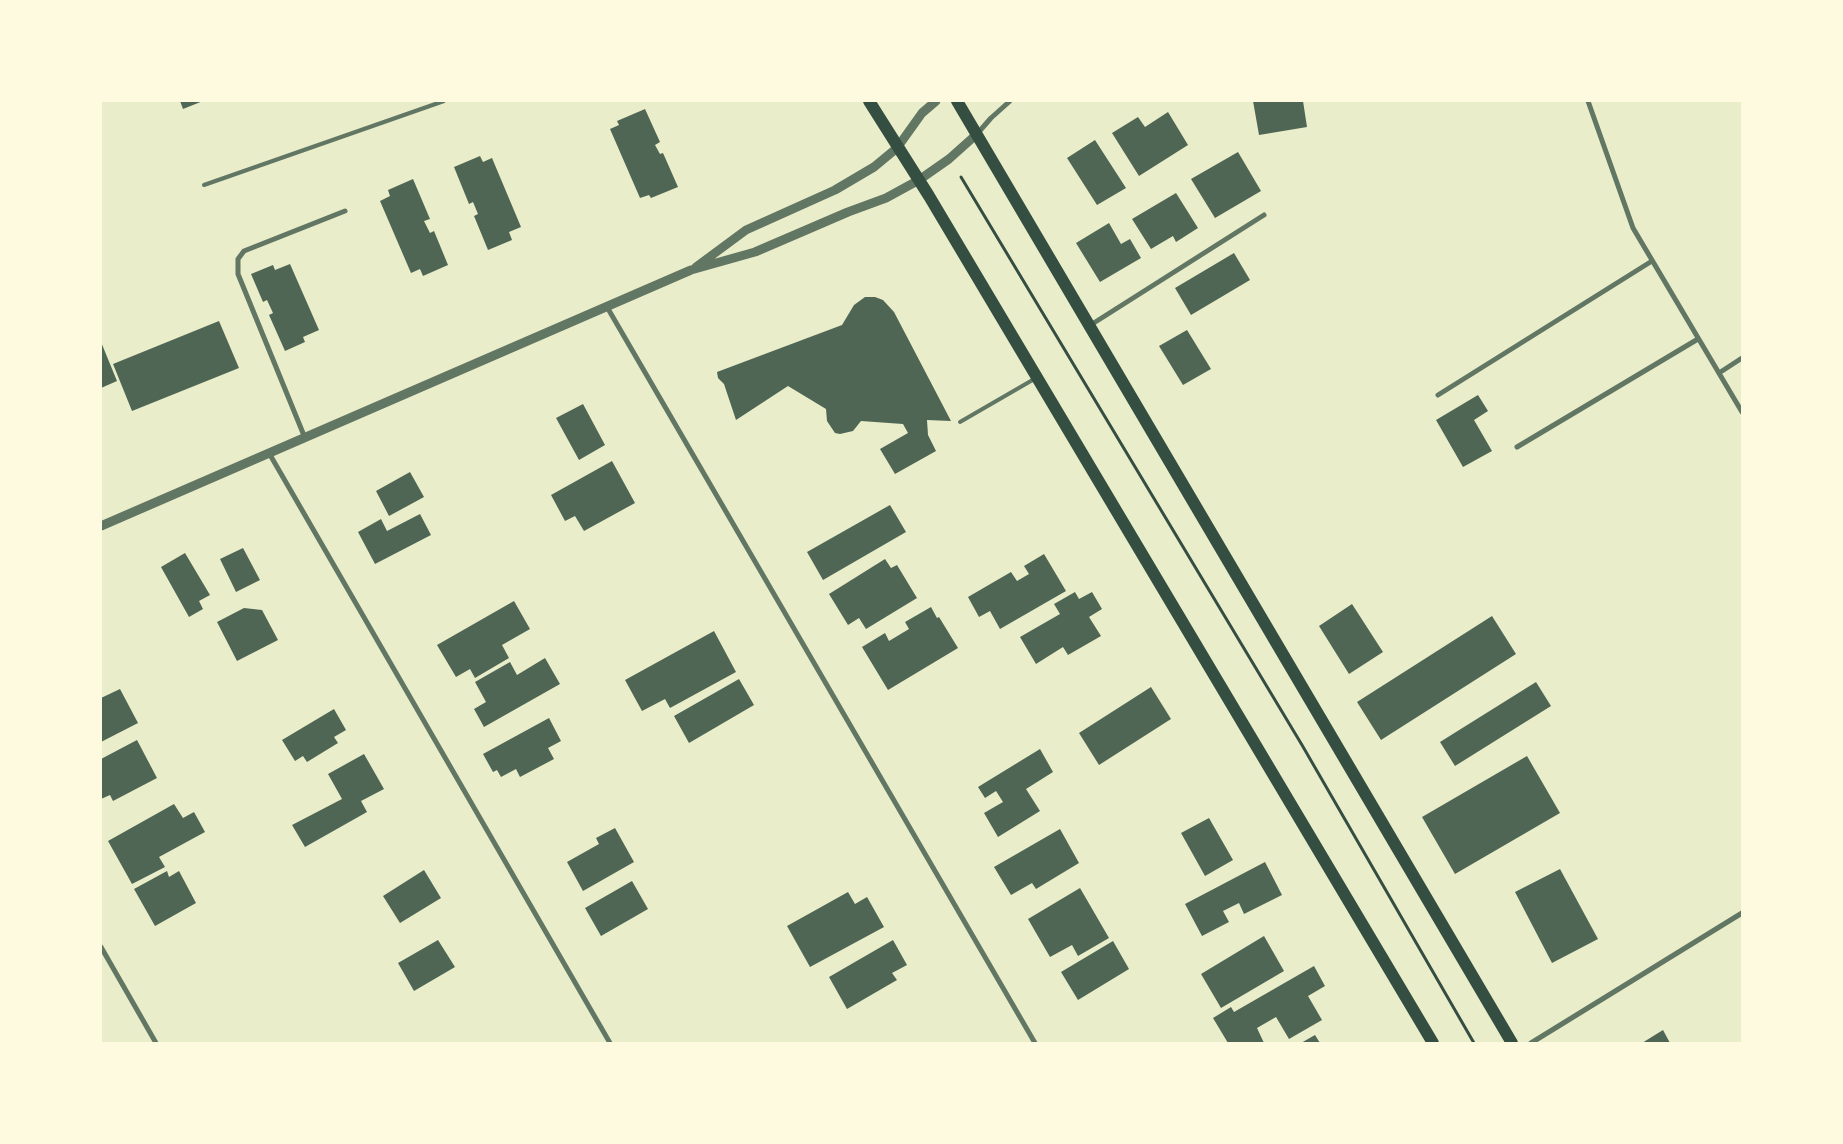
<!DOCTYPE html>
<html>
<head>
<meta charset="utf-8">
<style>
  body { margin:0 }
  #map { position:relative; width:1843px; height:1144px; overflow:hidden; background:#e9edc9; font-family:"Titillium Web",sans-serif }
  canvas { display:block }
  .frame { position:absolute; inset:0; border:102px solid #fefae0; pointer-events:none }
</style>
</head>
<body>
<div id="map">
<canvas width="1843" height="1144"></canvas>
<div class="frame"></div>
</div>
<script>
const ctx = document.querySelector('canvas').getContext('2d');
ctx.lineJoin = 'round';
function fillPath(path, color) { ctx.fillStyle = color; ctx.fill(path, 'evenodd'); }
const toPath = rows => new Path2D(rows.map(r => 'M' + r).join(''));
function trace(path, color, width, dash) { ctx.strokeStyle = color; ctx.lineWidth = width; ctx.lineCap = dash ? 'butt' : 'round'; ctx.setLineDash(dash || []); ctx.stroke(path); }
fillPath(toPath([
  [180,101,203,101,183,109],
  [1253,101,1303,101,1307,127,1259,135],
  [645,109,660,142,655,145,660,154,663,153,678,187,651,198,649,195,640,198,610,129,619,125,617,121],
  [1168,112,1188,145,1139,176,1112,133,1138,117,1145,127],
  [1095,140,1126,188,1097,205,1067,158],
  [1238,152,1261,191,1215,218,1191,179],
  [480,156,483,162,492,158,521,227,509,232,512,240,488,250,474,216,478,214,473,202,469,204,454,167],
  [413,179,430,219,424,221,430,233,434,231,448,265,423,276,420,269,411,273,380,201,390,196,388,190],
  [1176,193,1198,228,1176,242,1173,236,1151,249,1132,219],
  [1109,223,1121,244,1130,239,1141,258,1100,282,1076,243],
  [1234,253,1250,280,1191,315,1175,288],
  [290,264,319,330,303,337,305,342,285,351,269,315,273,313,267,300,263,302,251,274,273,265,275,270],
  [865,297,875,297,883,300,894,312,951,421,927,420,928,435,936,451,895,474,880,449,908,433,903,424,861,421,853,431,840,434,835,433,827,421,826,409,788,386,736,420,724,384,718,378,717,372,842,325,854,305],
  [219,321,239,368,132,411,113,364],
  [1187,330,1211,369,1183,385,1159,346],
  [101,342,117,381,101,388],
  [1478,395,1488,411,1474,420,1492,451,1463,467,1436,420],
  [583,404,605,445,579,460,556,418],
  [612,461,635,503,584,531,575,516,565,521,551,495],
  [410,472,424,497,389,516,376,491],
  [890,505,906,532,823,580,807,552],
  [420,514,431,535,375,564,358,532,381,519,387,531],
  [243,548,260,580,236,592,220,559],
  [185,553,210,595,199,601,203,609,189,617,161,567],
  [1044,554,1066,591,1000,629,990,611,979,617,968,597,1011,572,1017,581,1029,574,1024,566],
  [885,559,891,568,897,565,917,598,866,629,859,618,848,625,829,594],
  [1075,592,1079,599,1092,592,1102,609,1089,617,1101,636,1068,655,1063,647,1036,664,1020,637,1060,614,1054,604],
  [514,601,530,629,502,645,509,658,475,678,470,669,456,677,437,645],
  [1352,604,1383,652,1349,674,1319,626],
  [931,607,937,618,939,617,958,648,888,690,862,647,885,633,889,641,909,629,905,622],
  [244,608,262,610,278,640,237,661,217,622],
  [1492,616,1516,654,1381,740,1357,702],
  [714,631,736,672,670,708,665,699,642,711,625,680],
  [545,658,560,684,484,727,474,709,486,702,475,682,510,662,517,675],
  [739,679,754,705,689,743,674,716],
  [1536,682,1551,706,1455,766,1440,742],
  [1151,687,1171,719,1099,765,1079,733],
  [120,689,138,723,101,742,101,698],
  [334,709,346,730,334,737,338,743,307,762,303,756,295,761,282,740],
  [549,718,561,741,548,748,554,759,520,777,516,769,501,777,497,770,493,772,483,754],
  [137,740,157,778,113,801,110,795,101,799,101,759],
  [1040,749,1053,772,1026,789,1040,811,998,837,984,813,1003,802,996,791,985,798,978,787],
  [364,754,384,789,361,801,367,812,305,847,292,825,342,799,328,774],
  [1527,756,1560,813,1455,874,1422,817],
  [174,804,183,818,194,812,205,832,159,857,165,867,132,884,108,841],
  [1209,818,1233,860,1205,876,1181,833],
  [615,828,634,862,583,891,567,862,599,844,596,838],
  [1060,829,1079,863,1036,889,1032,883,1011,895,994,867],
  [1265,862,1282,895,1244,914,1239,903,1223,911,1229,922,1202,936,1185,904],
  [1560,869,1598,939,1552,963,1515,892],
  [424,870,441,898,400,923,383,896],
  [167,871,169,877,179,871,196,903,155,926,134,889],
  [632,881,648,909,601,936,585,908],
  [1080,888,1109,938,1078,956,1072,945,1050,957,1028,919],
  [848,892,855,904,867,897,884,927,810,967,787,926],
  [1264,936,1284,971,1221,1008,1201,974],
  [438,940,455,967,414,991,398,963],
  [893,940,907,965,892,973,897,980,847,1009,829,977],
  [1113,941,1129,969,1078,1000,1061,972],
  [1314,966,1325,986,1308,996,1322,1020,1289,1039,1276,1017,1257,1028,1264,1043,1228,1043,1213,1018,1231,1007,1234,1012],
  [1663,1030,1670,1043,1642,1043],
  [1315,1035,1320,1043,1301,1043]
]), '#4f6655');
trace(toPath([
  [961,177,1302,745,1474,1043]
]), '#344e41', 3);
trace(toPath([
  [204,185,444,101],
  [960,422,1036,378]
]), '#617663', 4);
trace(toPath([
  [1588,101,1633,228,1742,412],
  [977,134,991,118,1010,101],
  [607,307,1035,1043],
  [1089,326,1264,215],
  [1719,373,1742,358],
  [1438,395,1652,261],
  [305,438,238,274,238,259,244,251,345,211],
  [1517,447,1698,339],
  [269,453,610,1043],
  [101,947,156,1043],
  [1531,1043,1742,913]
]), '#617663', 5);
trace(toPath([
  [696,267,746,230,835,190,874,167,897,148,922,113,936,101],
  [101,526,691,270,755,252,848,212,886,198,919,180,949,159,977,134]
]), '#617663', 9);
trace(toPath([
  [869,101,929,196,1433,1043],
  [957,101,1512,1043]
]), '#344e41', 12);
</script>
</body>
</html>
